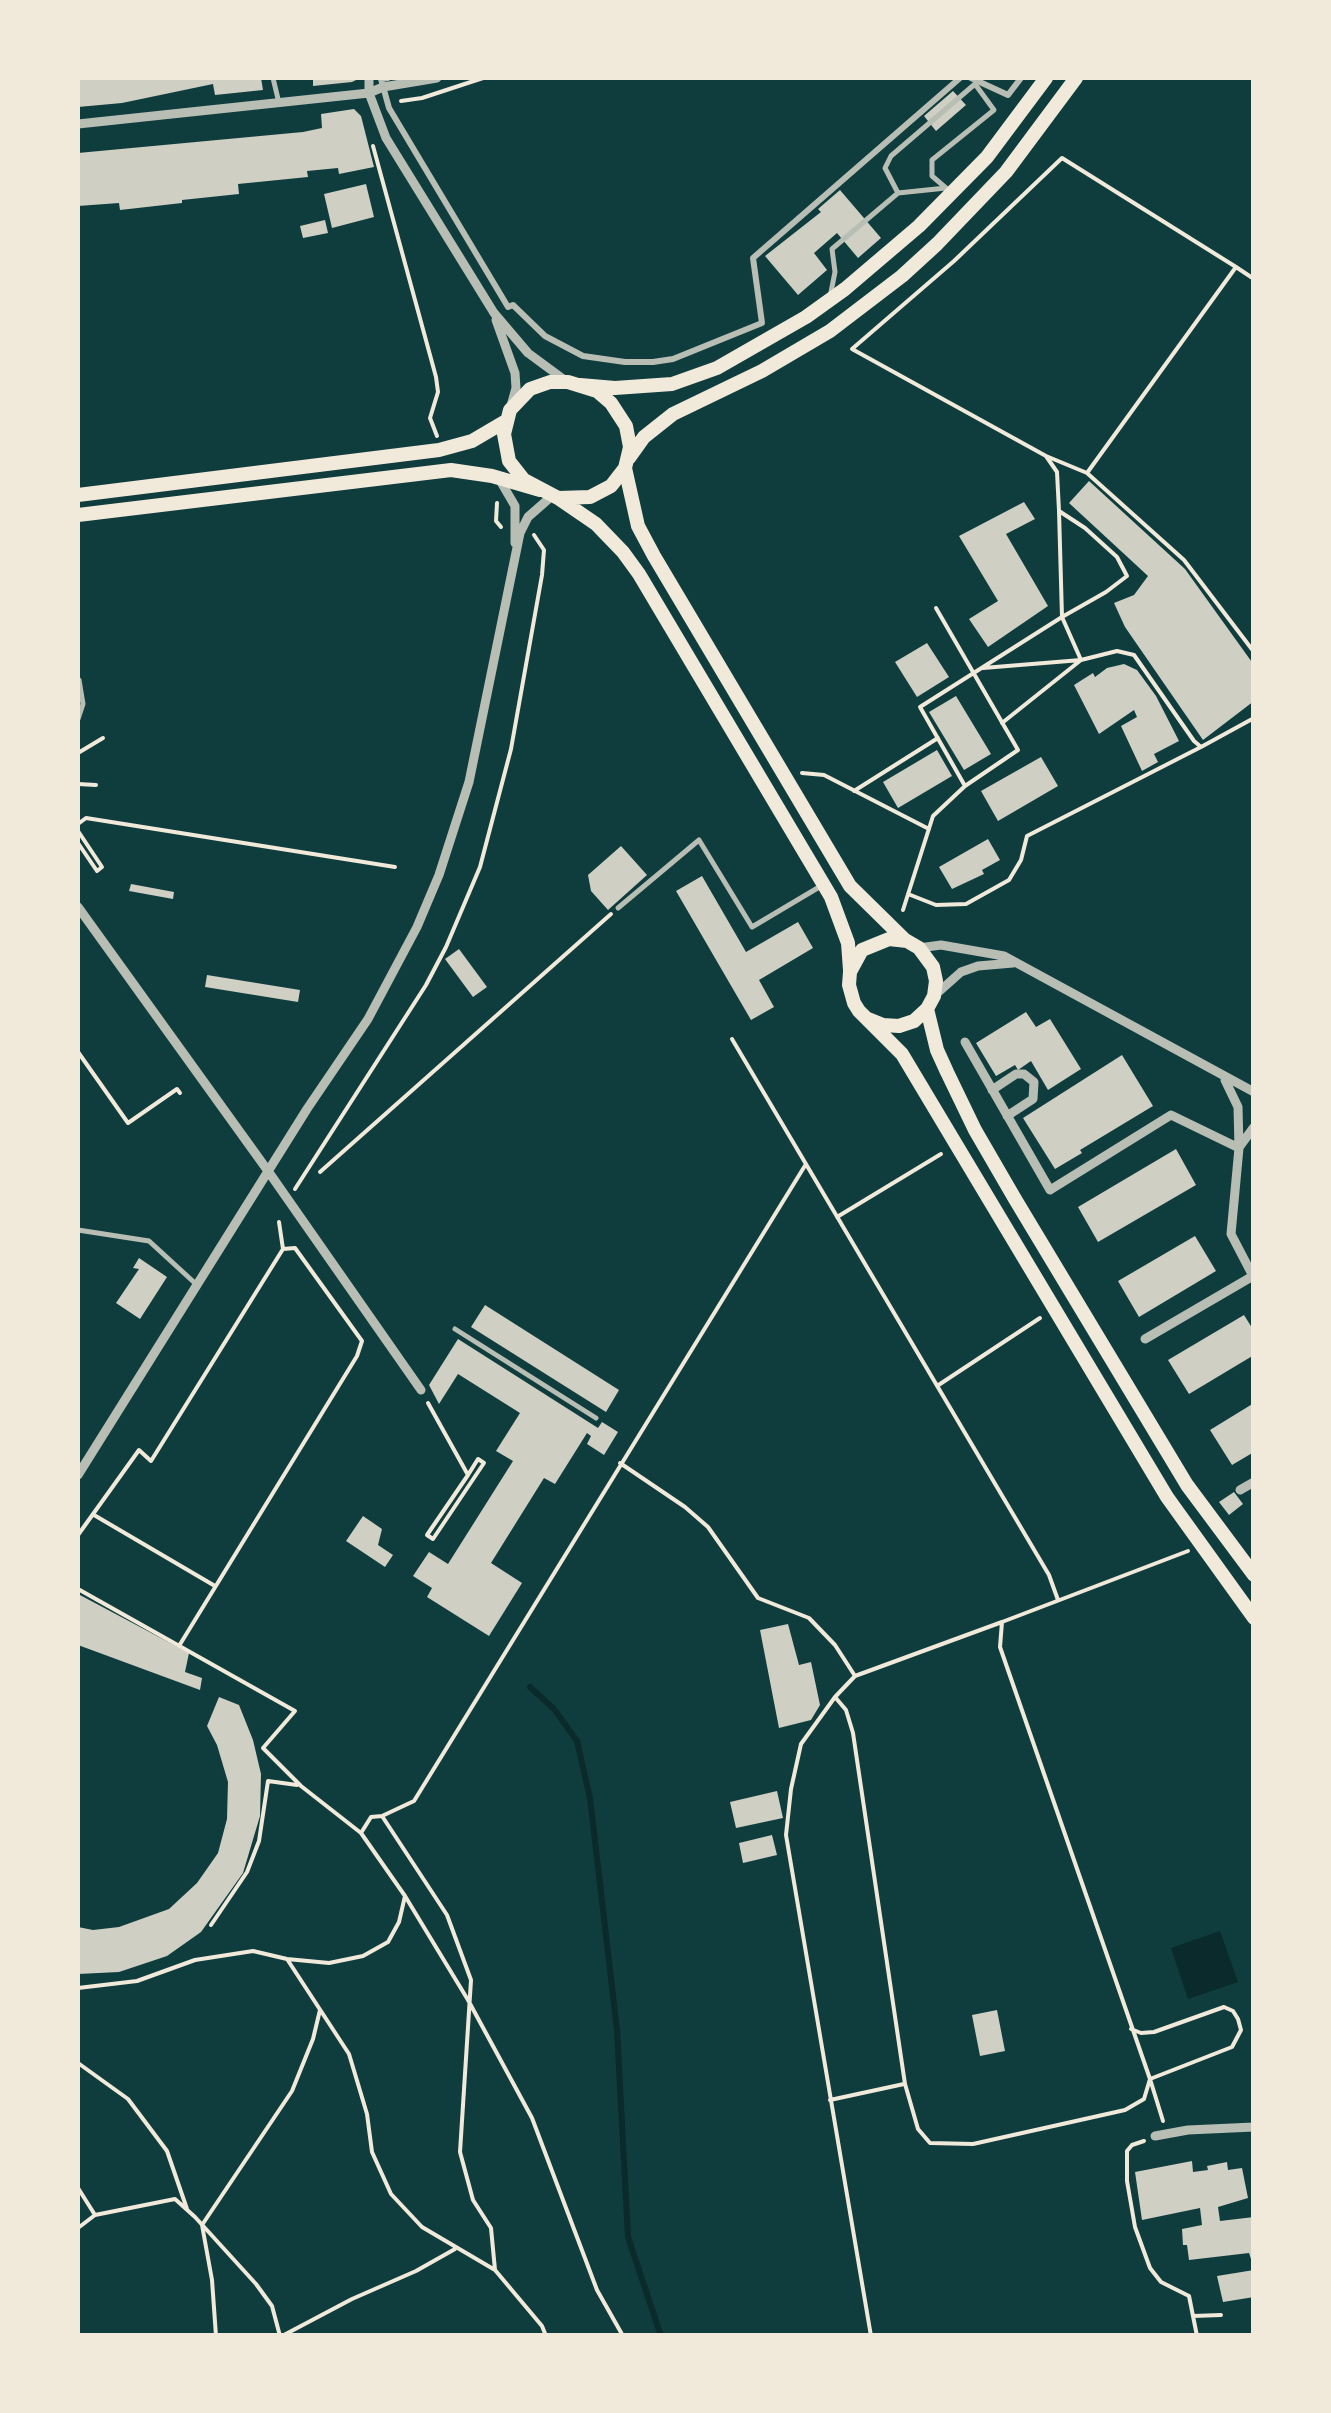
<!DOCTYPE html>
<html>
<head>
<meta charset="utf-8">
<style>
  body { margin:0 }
  #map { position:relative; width:1331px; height:2413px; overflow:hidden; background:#0f3d3e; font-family:"PT Serif",serif }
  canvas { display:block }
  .frame { position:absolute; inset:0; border:80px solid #f1e9da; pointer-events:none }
</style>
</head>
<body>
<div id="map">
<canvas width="1331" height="2413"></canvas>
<div class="frame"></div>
</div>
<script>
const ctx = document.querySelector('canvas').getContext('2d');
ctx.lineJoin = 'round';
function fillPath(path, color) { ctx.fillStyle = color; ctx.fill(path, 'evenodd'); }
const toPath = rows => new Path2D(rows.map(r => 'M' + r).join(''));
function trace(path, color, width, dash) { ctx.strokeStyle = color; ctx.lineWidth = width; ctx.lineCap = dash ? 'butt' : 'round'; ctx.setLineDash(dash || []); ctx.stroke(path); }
fillPath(toPath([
  [1220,1931,1238,1982,1188,1999,1171,1948]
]), '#0a2a2b');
trace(toPath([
  [530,1687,554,1709,577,1741,590,1798,617,2030,628,2237,661,2336]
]), '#0a2a2b', 6);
fillPath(toPath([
  [78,78,261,78,263,90,215,95,213,84,122,103,78,107],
  [313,78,360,78,352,82,313,86],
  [953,91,966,105,936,131,924,116],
  [354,109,361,116,374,167,339,174,338,168,307,171,308,177,238,184,239,194,182,200,182,203,120,210,119,203,78,206,78,153,303,132,322,128,321,114],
  [366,184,374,217,332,228,324,194],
  [840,190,881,238,858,258,837,233,814,253,827,270,798,295,765,256,821,212,818,209],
  [325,220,328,233,303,238,300,226],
  [1089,481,1185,569,1254,665,1254,701,1203,740,1125,627,1114,603,1134,595,1148,576,1069,503],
  [1024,502,1035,519,1006,534,1048,606,988,647,969,619,998,601,959,536],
  [927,643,949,677,917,697,895,662],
  [1124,664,1137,670,1156,696,1179,741,1154,754,1158,762,1142,771,1121,726,1137,717,1134,710,1099,734,1074,685,1093,673,1095,677,1107,668],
  [956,696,991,754,964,770,929,712],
  [937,750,952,776,898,808,883,782],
  [1041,757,1058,786,998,821,981,791],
  [988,839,1000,860,982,870,984,874,952,889,939,867],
  [621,846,647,875,608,910,591,891,588,875],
  [702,876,746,952,798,922,813,948,759,980,774,1007,751,1020,676,891],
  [131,884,174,892,173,899,129,891],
  [459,949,487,987,473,997,445,959],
  [207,975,300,990,298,1002,205,987],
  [1026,1012,1036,1027,1050,1019,1081,1069,1048,1090,1031,1061,1018,1070,1015,1065,996,1076,976,1043],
  [1122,1055,1153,1106,1080,1150,1082,1153,1055,1169,1023,1118],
  [1176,1149,1196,1185,1098,1242,1078,1207],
  [1195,1236,1216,1271,1139,1317,1118,1281],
  [139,1258,167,1277,140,1319,116,1303,139,1269,133,1268],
  [485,1305,619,1390,606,1412,471,1327],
  [1244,1315,1254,1331,1254,1355,1189,1394,1168,1360],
  [458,1339,598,1428,602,1422,618,1432,604,1455,587,1444,591,1436,587,1433,555,1484,544,1478,491,1563,522,1583,489,1636,427,1597,432,1588,413,1576,429,1552,448,1564,513,1461,496,1451,520,1413,458,1374,439,1404,429,1385],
  [1254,1403,1254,1452,1232,1465,1210,1430],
  [1234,1492,1243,1504,1229,1515,1219,1502],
  [363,1516,382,1529,378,1545,393,1555,385,1567,346,1541],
  [78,1594,189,1653,185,1672,202,1678,200,1690,78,1645],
  [788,1624,799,1665,811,1662,820,1705,811,1720,779,1728,760,1630],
  [219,1697,239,1705,253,1740,261,1774,260,1816,243,1873,201,1932,167,1956,119,1972,78,1974,78,1927,93,1930,119,1927,169,1909,197,1883,218,1853,227,1819,228,1782,217,1745,207,1726],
  [777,1791,783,1818,736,1828,730,1802],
  [772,1835,777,1855,743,1863,739,1843],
  [997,2010,1005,2051,980,2056,972,2015],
  [1192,2161,1193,2172,1208,2170,1207,2166,1227,2162,1228,2170,1242,2168,1248,2198,1218,2207,1220,2221,1254,2217,1254,2268,1249,2253,1189,2260,1187,2245,1183,2245,1182,2229,1202,2225,1200,2208,1142,2220,1135,2172],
  [1254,2270,1254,2297,1223,2302,1217,2276]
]), '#cfcfc3');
trace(toPath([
  [401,101,422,98,483,78],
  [373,146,436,377,438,392,430,418,437,436],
  [1236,267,1254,279],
  [1046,456,1087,473,1184,560,1254,652],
  [497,503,496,521,501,527],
  [983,668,1081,660,1062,617,1106,592,1127,576,1117,557,1085,528,1059,511,1057,472,1046,456,852,349,954,261,1062,158,1236,267,1087,473],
  [1002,723,1081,660,1117,651,1134,655,1194,741,1201,747,1254,718],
  [78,753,103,738],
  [802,773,824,775,929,829],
  [78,784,96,785],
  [965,786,920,707,1062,617,1059,511],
  [854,791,938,738],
  [78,824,86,818,395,867],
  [78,831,102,867,97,871,78,843],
  [908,894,936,905,966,904,1009,880,1021,860,1027,836,1201,747],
  [903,910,933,816,965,786,1018,750,936,608],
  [732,1039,1049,1575,1058,1600],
  [78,1052,128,1123,177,1089,180,1093],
  [320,1172,611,914],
  [295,1189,426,985,446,947,480,867,511,749,542,575,544,550,534,535],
  [837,1217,941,1154],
  [937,1386,1040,1318],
  [428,1403,468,1475,478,1459,484,1463,433,1539,427,1535,468,1475],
  [620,1463,685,1507,708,1527,758,1598,809,1618,835,1645,855,1676],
  [94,1515,215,1586],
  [78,1535,139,1450,151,1461,283,1249,279,1222],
  [78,1589,295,1711,263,1748,301,1786,361,1833,405,1896,468,2000,532,2118,597,2290,623,2336],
  [179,1646,357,1356,362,1341,295,1248,283,1249],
  [835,1697,846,1710,853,1733,905,2084,918,2129,930,2143,973,2144,1125,2110,1144,2099,1150,2079,1000,1647,1002,1622,1188,1551],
  [382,1816,447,1915,471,1980,460,2152,473,2200,491,2228,495,2270],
  [361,1833,371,1817,382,1816,414,1801,806,1164],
  [211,1925,247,1872,259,1841,268,1781,297,1785],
  [287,1959,349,2054,367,2114,372,2152,391,2194,422,2227,495,2270,542,2326,546,2336],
  [78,1988,137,1981,195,1960,253,1951,287,1959,329,1963,363,1956,388,1942,399,1922,405,1896],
  [1131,2029,1141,2033,1154,2032,1224,2007,1233,2011,1238,2019,1241,2030,1232,2047,1150,2079,1163,2121],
  [78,2063,128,2099,167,2151,187,2209],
  [830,2100,904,2084],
  [1144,2141,1132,2145,1127,2151,1127,2181,1135,2227,1150,2268,1161,2282,1189,2296,1197,2336],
  [78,2188,95,2215],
  [78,2228,95,2215,175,2199,195,2217,256,2284,272,2306,280,2336],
  [1193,2316,1221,2315],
  [216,2336,212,2280,202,2225,292,2091,313,2039,320,2010],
  [282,2336,352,2299,416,2271,455,2249],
  [871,2336,786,1835,791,1789,801,1744,835,1697,855,1676,1002,1622]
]), '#f1e9da', 4);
trace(toPath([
  [273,78,279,103],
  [898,193,885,168,891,156,975,84,994,110,932,160,932,176,946,188],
  [831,292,835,272,832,249,898,193,946,188],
  [78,719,83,704,79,680],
  [618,908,699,840,752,927,821,886],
  [78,1230,149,1241,197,1285],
  [455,1329,596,1418]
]), '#b8beb3', 5);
trace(toPath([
  [388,78,381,79,389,108,508,307,513,305,545,336,583,356,625,362,653,362,673,359,762,323,753,258,960,78],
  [971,78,1008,95,1021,78]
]), '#b8beb3', 6);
trace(toPath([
  [369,78,369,93,386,138,494,313,528,353,566,381],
  [78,124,369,93,383,87,437,78],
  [496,320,515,373,516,388,511,406],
  [501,482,515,506,515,543],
  [78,907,268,1171,421,1390],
  [919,948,941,945,1004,956,1254,1092],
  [934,996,961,972,978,966,1013,963],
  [965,1042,1050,1190,1171,1115,1239,1148],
  [1225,1080,1238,1107,1239,1148,1231,1234,1254,1278],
  [992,1090,1016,1074,1024,1074,1034,1082,1033,1099,1007,1116],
  [1240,1146,1254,1127],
  [1145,1339,1253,1276],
  [78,1475,307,1109,368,1019,417,927,439,875,469,782,520,533,528,517,553,495],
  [1240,1490,1254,1482],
  [1155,2136,1188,2130,1254,2127]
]), '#b8beb3', 9);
trace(toPath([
  [550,382,568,382,597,391,611,403,626,426,630,447,625,468,611,486,590,497,558,498,524,480,509,461,504,434,510,410,530,389,550,382],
  [580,385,615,388,672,384,717,368,806,317,845,289,919,226,987,157,1046,78],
  [629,458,644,437,673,414,762,371,830,331,902,276,937,244,1006,172,1076,78],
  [625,468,638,526,654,556,850,886,905,940],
  [78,495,439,450,472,441,506,421],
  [558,498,596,524,623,552,639,574,831,897,848,943,850,970],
  [78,515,451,470,492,476,540,490],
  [927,1009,937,1050,947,1072,975,1130,1015,1199,1187,1485,1254,1575],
  [868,1019,883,1025,899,1026,914,1021,927,1009,934,996,936,981,933,967,919,948,907,941,889,939,862,950,850,972,849,985,854,1003,859,1011,902,1054,1167,1497,1254,1618]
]), '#f1e9da', 14);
</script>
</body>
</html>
